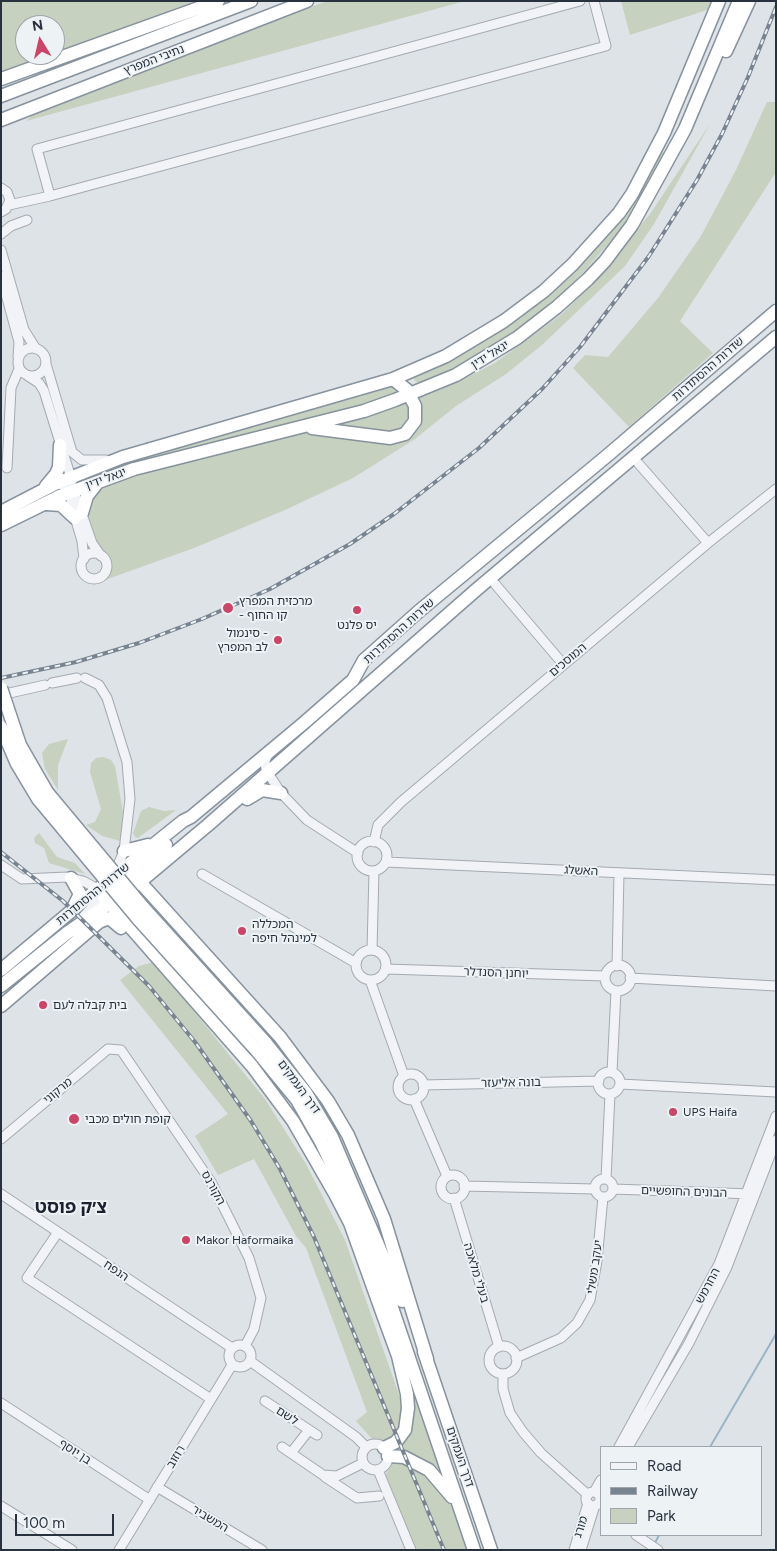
<!DOCTYPE html>
<html>
<head>
<meta charset="utf-8">
<style>
  body { margin:0 }
  #map { position:relative; width:777px; height:1551px; overflow:hidden; background:#dee3e7; font-family:Figtree,sans-serif }
  canvas { display:block }
  .frame { position:absolute; inset:0; border:2px solid #28323e; pointer-events:none }
  .legend { position:absolute; left:600px; top:1446px; width:162px; height:90px; box-sizing:border-box; background:#edf2f5; border:1px solid #9ea5ac; margin:0; padding:6px 9px; list-style:none; font-size:15px; color:#28323e }
  .legend li { display:flex; align-items:center; gap:10px; height:25px }
  .legend b { width:25px; border:1px solid #9ea5ac }
  .north { position:absolute; left:15px; top:15px; width:50px; height:50px; box-sizing:border-box; background:#edf2f5; border:1px solid #9ea5ac; border-radius:50%; rotate:351deg; font-size:14px; font-weight:700; line-height:20px; text-align:center; color:#28323e }
  .north::after { content:''; display:block; margin:auto; width:18px; height:22px; background:#cc4467; clip-path:polygon(50% 0,100% 100%,50% 72%,0 100%) }
  .scale { position:absolute; left:15px; top:1514px; width:99px; height:22px; box-sizing:border-box; border:2px solid #28323e; border-top:0; padding-left:6px; font-size:15px; line-height:18px; white-space:nowrap; color:#28323e; -webkit-text-stroke:4px #edf2f5; paint-order:stroke }
</style>
</head>
<body>
<div id="map">
<canvas width="777" height="1551"></canvas>
<div class="frame"></div>
<ul class="legend">
<li><b style="height:6px;background:#f1f3f6"></b>Road</li>
<li><b style="height:6px;background:#788491"></b>Railway</li>
<li><b style="height:14px;background:#c6d1bf"></b>Park</li>
</ul>
<div class="north">N</div>
<div class="scale">100 m</div>
</div>
<script>
const ctx = document.querySelector('canvas').getContext('2d');
ctx.lineJoin = 'round';
function fillPath(path, color) { ctx.fillStyle = color; ctx.fill(path, 'evenodd'); }
const toPath = rows => new Path2D(rows.map(r => 'M' + r).join(''));
function trace(path, color, width, dash) { ctx.strokeStyle = color; ctx.lineWidth = width; ctx.lineCap = dash ? 'butt' : 'round'; ctx.setLineDash(dash || []); ctx.stroke(path); }
function drawText(font, color, halo, rows, align = 'center') {
  ctx.font = font + ' Figtree,"Noto Sans Hebrew",sans-serif'; ctx.lineWidth = 4; ctx.setLineDash([]); ctx.textBaseline = 'middle'; ctx.strokeStyle = halo; ctx.fillStyle = color; for (const [text, x, y, turn = 0] of rows) {
    ctx.save(); ctx.translate(x, y); ctx.rotate((+turn || 0) * Math.PI / 180); ctx.textAlign = isNaN(turn) ? turn : align; if (halo) ctx.strokeText(text, 0, 0); ctx.fillText(text, 0, 0); ctx.restore();
  }
}
fillPath(toPath([
  [1,1,195,1,55,53,55,25,25,25,25,55,51,55,1,73],
  [328,1,465,1,26,121,36,112,278,18],
  [621,1,711,1,707,10,630,35],
  [767,102,776,102,776,172,680,321,713,353,629,427,573,368,585,355,608,357,658,298,701,236,736,170],
  [710,124,654,224,625,266,542,345,506,374,456,406,415,439,353,478,285,510,194,548,105,580,109,571,109,562,97,547,86,516,90,501,100,488,135,474,305,432,407,438,416,399,451,385,495,363,562,314,589,287,650,214],
  [662,152,668,154,625,225,571,286,507,338,466,364,421,384,415,381,412,376,453,360,492,336,536,306,564,281,618,222],
  [391,384,396,393,355,408,185,450,83,483,79,482,82,478,124,461],
  [408,400,412,414,399,435,327,424],
  [68,739,58,765,58,790,45,769,42,753,49,744],
  [103,757,111,760,115,766,125,824,120,841,102,836,86,825,95,822,101,809,90,772,91,763,96,758],
  [149,807,164,811,176,810,138,838,135,837,133,833,141,811],
  [39,833,57,857,75,863,85,874,49,863,44,848,35,843,34,838],
  [154,962,265,1099,306,1164,345,1240,404,1409,403,1419,398,1433,385,1441,372,1439,356,1421,367,1412,306,1248,296,1236,254,1159,218,1175,195,1136,228,1114,120,980,139,966],
  [405,1358,445,1477,405,1451,402,1443],
  [391,1458,422,1471,446,1497,457,1516,469,1550,414,1550,385,1476,391,1464]
]), '#c6d1bf');
trace(toPath([
  [710,1447,776,1334],
  [655,1543,659,1535]
]), '#99b5c7', 2);
const minor = toPath([
  [1,188,7,192,10,200,6,209,1,212],
  [50,196,37,149,580,1],
  [9,205,50,196,606,46,594,1],
  [1,234,11,226,27,220],
  [1,250,24,330,36,349],
  [1,276,19,342,18,357],
  '18 362a14 14 0 1 1 28 0a14 14 0 1 1-28 0Z',
  [46,364,72,452,82,460,106,460],
  [28,376,39,383,44,391,72,481],
  [638,463,708,543],
  [7,468,11,388,19,369],
  [57,483,66,487,76,497,92,543,101,556],
  [72,488,71,504,82,541,84,559],
  '81 566a13 13 0 1 1 26 0a13 13 0 1 1-26 0Z',
  [495,584,563,664],
  [52,683,77,678],
  [1,695,45,685],
  [268,754,265,761,266,770,281,793,307,820,358,853],
  '357 856a15 15 0 1 1 30 0a15 15 0 1 1-30 0Z',
  [374,842,378,825,401,802,708,543,776,489],
  [386,862,776,880],
  [1,865,22,879,67,877,83,881,98,889],
  [202,874,356,963],
  [83,917,106,892,124,851,130,799,127,762,107,698,99,685,85,678],
  '356 965a15 15 0 1 1 30 0a15 15 0 1 1-30 0Z',
  [372,950,374,871],
  '605 978a13 13 0 1 1 26 0a13 13 0 1 1-26 0Z',
  [617,966,619,873],
  [386,969,605,976],
  [630,978,776,986],
  [370,980,404,1076],
  [612,1072,616,991],
  '598 1083a11 11 0 1 1 22 0a11 11 0 1 1-22 0Z',
  '398 1087a13 13 0 1 1 26 0a13 13 0 1 1-26 0Z',
  [620,1084,776,1092],
  [423,1085,599,1081],
  [414,1099,447,1176],
  [1,1139,108,1049,121,1050,211,1182,249,1258,261,1298,254,1329,245,1346],
  '441 1187a12 12 0 1 1 24 0a12 12 0 1 1-24 0Z',
  '595 1188a9 9 0 1 1 18 0a9 9 0 1 1-18 0Z',
  [606,1179,610,1094],
  [464,1186,595,1189],
  [613,1189,752,1194],
  [1,1194,232,1348],
  [454,1198,499,1347],
  [58,1232,27,1278,211,1399],
  '229 1356a11 11 0 1 1 22 0a11 11 0 1 1-22 0Z',
  '489 1360a14 14 0 1 1 28 0a14 14 0 1 1-28 0Z',
  [516,1358,561,1338,577,1323,590,1300,597,1261,603,1197],
  [250,1361,356,1437,366,1447],
  [503,1374,503,1389,510,1413,523,1432,541,1453,588,1495],
  [265,1401,317,1435],
  [1,1403,150,1500],
  '362 1457a13 13 0 1 1 26 0a13 13 0 1 1-26 0Z',
  [282,1447,323,1475,337,1476,363,1463],
  [619,1447,719,1264,776,1116],
  [628,1447,689,1343,727,1267,776,1140],
  [291,1453,309,1430],
  [378,1470,411,1550],
  [325,1477,357,1498,379,1496],
  [157,1487,262,1550],
  [594,1492,601,1480],
  '586 1499a7 7 0 1 1 14 0a7 7 0 1 1-14 0Z',
  [1,1506,72,1550],
  [636,1535,658,1550],
  [119,1550,232,1365],
  [574,1550,588,1503],
  [581,1550,595,1505]
]);
const highway = toPath([
  [726,51,749,1],
  [1,79,218,1],
  [1,96,251,1],
  [1,120,307,1],
  [312,428,390,438,405,434,415,421,415,406,407,390,393,379],
  [46,486,56,474,59,467,60,445],
  [46,504,61,505,75,518],
  [1,512,57,483,123,457,393,379,446,356,504,321,544,291,573,264,619,213,632,194,664,133,719,1],
  [82,513,87,496,98,482],
  [1,525,60,496,134,469,364,411,395,400,456,375,517,338,557,307,588,279,605,261,632,225,685,129,739,1],
  [247,799,262,790,281,793],
  [124,851,148,845],
  [114,877,131,875,140,882,280,1037,328,1101,348,1135,384,1219,427,1359],
  [71,878,80,894,74,906],
  [127,880,166,845],
  [104,897,252,1066,293,1121,335,1194,350,1223,383,1315,398,1356,407,1394,408,1408,405,1430,396,1442,384,1448],
  [1,970,82,902,183,821,191,817,305,722,353,680,364,660,418,612,608,455,776,311],
  [1,986,67,933,140,882,208,825,476,590,776,337],
  [1,1006,99,922,109,918,121,928],
  [265,1042,306,1093,332,1137,402,1301],
  [256,1050,297,1100,321,1142,347,1197,384,1284,474,1550],
  [424,1352,491,1550],
  [388,1456,404,1457,429,1470,452,1497]
]);
trace(minor, '#a4aab1', 11);
trace(highway, '#86929e', 15);
trace(minor, '#f1f3f6', 9);
trace(highway, '#fff', 12);
const rail = toPath([
  [1,678,76,662,139,643,202,619,270,589,350,544,394,514,479,448,542,389,580,347,649,256,697,180,722,134,748,77,776,7],
  [1,852,63,901,149,986,195,1042,251,1121,280,1169,314,1237,444,1550]
]);
trace(rail, '#788491', 4);
trace(rail, '#edf2f5', 2, [5.5]);
const highwayBridge = toPath([
  [1,688,20,745,47,792,143,907,265,1042],
  [1,727,17,764,38,799,138,919,256,1050]
]);
trace(highwayBridge, '#86929e', 15, []);
trace(highwayBridge, '#fff', 12);
for (const [x, y, r, color] of [
  [228,608,6,"#cc4467"],
  [357,610,5,"#cc4467"],
  [278,640,5,"#cc4467"],
  [242,931,5,"#cc4467"],
  [43,1005,5,"#cc4467"],
  [673,1112,5,"#cc4467"],
  [74,1119,6,"#cc4467"],
  [186,1240,5,"#cc4467"]
]) { const dot = new Path2D(); dot.arc(x, y, r, 0, 2 * Math.PI); ctx.fillStyle = color; ctx.fill(dot); trace(dot, '#edf2f5', 2); }
drawText('12px', '#28323e', '#edf2f5', [
  ["נתיבי המפרץ",154,60,-21],
  ["יגאל ידין",490,355,-32],
  ["שדרות ההסתדרות",708,369,-41],
  ["יגאל ידין",106,479,-20],
  ["שדרות ההסתדרות",399,631,-42],
  ["המוסכים",568,660,-40],
  ["האשלג",581,871,3],
  ["שדרות ההסתדרות",93,894,-39],
  ["יוחנן הסנדלר",496,973,2],
  ["בונה אליעזר",511,1083,-1],
  ["דרך העמקים",299,1087,54],
  ["מרקוני",58,1091,-40],
  ["הקורנס",213,1188,61],
  ["הבונים החופשיים",684,1192,2],
  ["יעקב משלי",595,1267,-82],
  ["הנפח",116,1271,34],
  ["בעלי מלאכה",476,1273,73],
  ["החרמש",708,1286,-62],
  ["לשם",287,1416,33],
  ["בן יוסף",75,1452,33],
  ["רוזוב",176,1457,-59],
  ["דרך העמקים",460,1457,71],
  ["המשביר",210,1519,31],
  ["מורג",581,1527,-73]
]);
drawText('12px', '#28323e', '#edf2f5', [
  ["מרכזית המפרץ",239,601],
  ["- קו החוף",239,615],
  ["יס פלנט",357,625,"center"],
  ["סינמול -",268,633,"right"],
  ["לב המפרץ",268,647,"right"],
  ["המכללה",252,924],
  ["למינהל חיפה",252,938],
  ["בית קבלה לעם",53,1005],
  ["UPS Haifa",683,1112],
  ["קופת חולים מכבי",85,1119],
  ["Makor Haformaika",196,1240]
], 'left');
drawText('bold 18px', '#1a232f', '#edf2f5', [
  ["צ׳ק פוסט",71,1208]
]);
</script>
</body>
</html>
